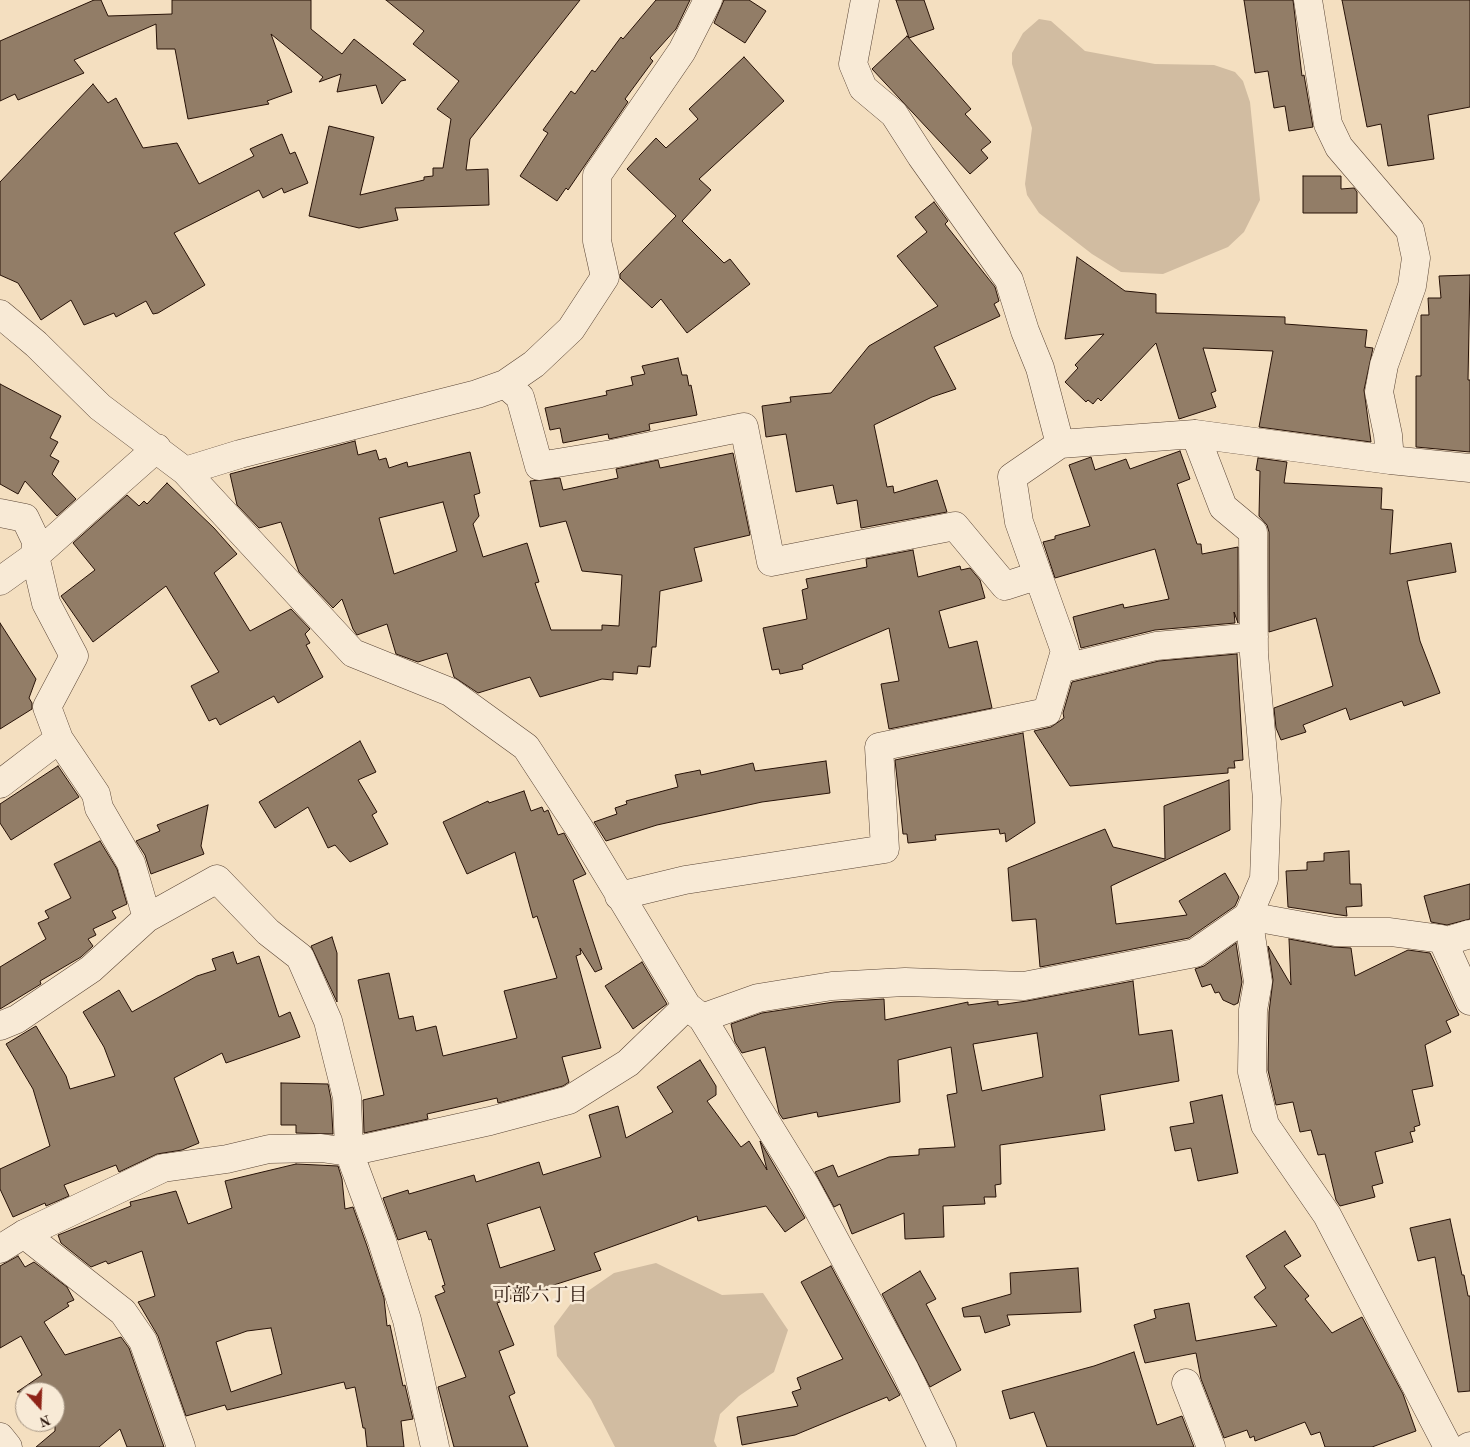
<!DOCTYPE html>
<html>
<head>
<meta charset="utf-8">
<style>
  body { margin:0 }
  #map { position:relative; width:1470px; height:1447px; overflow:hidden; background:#f4dfc0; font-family:"Old Standard TT",serif }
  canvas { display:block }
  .north { position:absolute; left:15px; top:1382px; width:50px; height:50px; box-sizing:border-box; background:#f8ead6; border:1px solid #a49483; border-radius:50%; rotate:160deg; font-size:14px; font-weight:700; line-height:20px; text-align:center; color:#271207 }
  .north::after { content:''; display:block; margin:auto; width:18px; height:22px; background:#8f2418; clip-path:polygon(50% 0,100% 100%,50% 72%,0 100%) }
</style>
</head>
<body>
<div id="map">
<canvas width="1470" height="1447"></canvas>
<div class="north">N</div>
</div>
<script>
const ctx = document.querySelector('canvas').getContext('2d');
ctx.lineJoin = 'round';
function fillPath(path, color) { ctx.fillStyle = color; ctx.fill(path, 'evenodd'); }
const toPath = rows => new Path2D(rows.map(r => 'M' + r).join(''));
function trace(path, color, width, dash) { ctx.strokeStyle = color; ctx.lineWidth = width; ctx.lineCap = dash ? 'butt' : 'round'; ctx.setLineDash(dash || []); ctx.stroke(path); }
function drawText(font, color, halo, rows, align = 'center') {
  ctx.font = font + ' "Old Standard TT","Noto Serif JP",serif'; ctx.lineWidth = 5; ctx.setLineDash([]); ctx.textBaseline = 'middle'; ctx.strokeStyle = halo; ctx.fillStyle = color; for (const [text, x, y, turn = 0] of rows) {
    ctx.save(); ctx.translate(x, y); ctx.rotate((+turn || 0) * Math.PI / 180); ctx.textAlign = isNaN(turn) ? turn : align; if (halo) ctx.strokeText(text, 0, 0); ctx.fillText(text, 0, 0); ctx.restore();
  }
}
fillPath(toPath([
  [1039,19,1051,21,1085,51,1155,64,1214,65,1235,72,1243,81,1250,102,1260,200,1244,232,1228,247,1163,274,1121,272,1092,254,1039,213,1027,195,1025,184,1032,128,1012,64,1012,53,1023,33],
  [656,1263,722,1295,763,1293,788,1330,774,1372,739,1396,720,1414,714,1441,717,1447,615,1447,591,1400,557,1356,554,1326,572,1302,614,1273]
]), '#d1bca1');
const building = toPath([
  [94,0,101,0,108,16,172,14,172,0,311,0,311,29,342,54,354,39,406,80,401,81,382,104,376,85,337,92,341,74,319,82,323,77,271,34,292,92,267,101,269,104,188,119,175,49,157,49,156,24,74,60,84,73,18,100,15,94,0,101,0,41,94,0],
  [386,0,580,0,470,139,466,170,488,169,489,205,395,208,398,220,359,228,309,216,329,126,374,137,360,195,424,180,424,177,433,176,433,168,443,168,451,119,437,109,459,81,413,44,424,31,386,0],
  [656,0,690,0,676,29,650,58,653,61,625,99,628,102,568,190,566,188,557,201,520,176,548,133,543,130,571,91,575,94,592,70,595,72,621,37,623,39,656,0],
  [724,0,749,0,766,11,745,43,714,23,724,0],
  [896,0,924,0,934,29,909,38,896,0],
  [1244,0,1293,0,1302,76,1304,75,1313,127,1289,131,1285,106,1274,108,1268,71,1255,73,1244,0],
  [1342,0,1470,0,1470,107,1428,115,1434,159,1388,166,1381,124,1367,127,1342,0],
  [907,36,971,109,965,114,991,142,981,150,988,158,970,174,872,69,907,36],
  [744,57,784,101,699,179,711,190,682,221,724,263,730,259,750,284,687,333,661,299,652,308,620,278,620,274,676,216,627,169,656,138,666,148,698,119,689,109,744,57],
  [93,84,108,103,116,98,143,148,177,143,199,184,254,156,250,149,282,134,290,154,295,152,308,183,284,193,282,188,263,198,259,190,174,233,205,285,158,313,153,314,146,301,116,317,114,313,84,325,71,300,41,320,18,283,0,275,0,182,93,84],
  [1303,176,1341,176,1341,189,1354,188,1357,192,1357,213,1303,213,1303,176],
  [934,202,948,221,945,224,995,287,999,301,994,304,1000,316,934,347,956,389,932,397,874,425,887,487,893,486,894,493,937,480,947,512,861,528,857,500,837,504,833,485,796,492,786,434,766,437,762,406,791,402,790,397,831,393,869,346,938,306,897,256,927,232,915,217,934,202],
  [1077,257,1125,291,1156,294,1156,313,1285,317,1285,324,1367,330,1365,347,1373,348,1364,390,1371,442,1259,427,1273,351,1203,348,1216,391,1211,393,1216,407,1179,419,1156,343,1101,401,1098,398,1093,404,1088,400,1086,402,1065,382,1078,368,1075,365,1104,334,1065,339,1077,257],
  [1470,275,1468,380,1470,380,1470,452,1416,447,1416,376,1421,376,1421,315,1429,315,1428,298,1441,298,1439,276,1470,275],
  [678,358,682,375,687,375,689,386,691,385,697,415,649,424,650,430,609,439,608,434,563,443,560,428,550,430,545,408,607,395,606,391,633,385,631,377,645,374,642,366,678,358],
  [0,384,61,416,50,438,58,442,50,456,59,461,52,474,76,499,57,516,25,481,18,494,0,484,0,384],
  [355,441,358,455,376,450,379,460,386,458,389,468,407,462,408,467,470,452,480,493,474,495,479,516,473,524,483,557,527,543,539,582,535,583,551,630,602,630,602,625,619,626,622,575,582,571,566,521,540,527,530,481,560,478,563,490,618,478,616,469,658,460,660,468,733,453,750,535,694,548,702,581,660,591,656,647,652,647,650,667,638,666,637,674,613,672,613,680,602,679,540,697,530,677,478,693,454,677,447,653,418,662,396,654,387,624,357,635,353,629,342,599,333,608,299,572,281,522,259,528,237,505,230,474,355,441],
  [443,502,457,551,394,574,379,518,443,502],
  [1180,451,1190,479,1177,484,1197,544,1201,544,1202,554,1238,547,1238,623,1234,612,1235,623,1155,630,1081,648,1073,617,1123,604,1124,608,1169,599,1155,549,1055,578,1043,542,1055,539,1055,536,1090,526,1069,465,1091,457,1095,470,1126,459,1130,469,1180,451],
  [1258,458,1287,462,1284,483,1382,488,1381,509,1393,510,1390,554,1451,543,1456,572,1407,581,1420,641,1440,693,1404,706,1402,701,1350,720,1346,708,1303,725,1306,732,1281,740,1276,728,1274,708,1333,686,1316,618,1269,632,1269,532,1267,525,1259,516,1260,471,1256,470,1258,458],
  [167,483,214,528,237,554,214,573,250,631,291,609,310,629,305,634,310,643,306,645,323,677,278,703,274,696,220,725,216,718,209,721,191,686,219,672,166,586,93,642,61,596,95,570,73,543,127,495,139,506,144,501,147,504,167,483],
  [913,550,918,577,960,566,961,570,970,568,980,580,985,598,939,611,949,648,977,641,992,708,889,729,881,684,899,681,889,628,802,665,803,669,780,674,779,669,772,670,763,628,807,619,802,590,808,588,806,579,867,567,866,559,913,550],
  [0,623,36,679,29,698,32,703,32,709,0,729,0,623],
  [1237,654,1243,760,1234,761,1235,768,1228,768,1228,773,1070,786,1034,731,1051,727,1064,718,1063,713,1072,682,1159,661,1237,654],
  [1023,733,1035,823,1006,842,1005,833,1000,834,999,829,935,835,936,840,908,843,907,834,903,834,895,760,1023,733],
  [360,741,376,772,358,780,377,812,372,815,388,844,350,862,335,845,328,848,308,807,275,828,259,802,360,741],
  [826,761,830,793,762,802,657,825,606,841,594,822,617,814,615,808,627,804,626,801,678,787,675,775,700,770,701,775,753,763,755,771,826,761],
  [58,766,79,797,11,840,0,823,0,804,58,766],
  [1229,780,1230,830,1111,886,1116,924,1187,915,1179,901,1225,873,1239,897,1235,906,1189,938,1040,967,1036,919,1012,921,1008,868,1105,829,1113,847,1165,859,1164,806,1229,780],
  [524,791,531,811,542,807,544,812,548,810,558,835,564,833,586,874,573,880,602,969,595,972,580,948,581,954,576,956,601,1048,562,1057,569,1082,563,1086,498,1103,497,1098,427,1114,428,1119,364,1133,363,1100,384,1095,358,980,389,973,399,1019,413,1016,416,1031,436,1026,443,1056,517,1038,504,991,557,978,537,916,533,918,515,852,467,874,443,822,488,801,489,803,524,791],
  [208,805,201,846,204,854,151,874,145,855,136,841,160,831,157,825,208,805],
  [100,841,117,869,127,904,112,911,116,918,93,929,96,935,88,939,93,946,81,957,40,981,41,984,0,1009,0,967,46,939,38,923,49,918,45,911,71,898,54,864,100,841],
  [1349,851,1350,884,1361,884,1362,906,1346,907,1347,916,1288,907,1286,871,1307,870,1307,862,1324,861,1324,853,1349,851],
  [1470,884,1470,919,1447,925,1431,922,1424,896,1470,884],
  [332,937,337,953,337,1002,311,946,332,937],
  [1289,939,1333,947,1351,948,1355,976,1408,950,1430,953,1459,1015,1446,1021,1451,1032,1425,1045,1433,1086,1412,1090,1420,1125,1414,1127,1415,1131,1410,1132,1413,1142,1375,1152,1383,1183,1372,1186,1375,1197,1340,1206,1336,1200,1325,1154,1318,1155,1311,1130,1300,1132,1293,1102,1276,1105,1268,1070,1269,1012,1273,980,1268,946,1291,985,1289,939],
  [1236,943,1242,982,1238,1003,1234,1005,1223,1000,1219,992,1215,993,1211,984,1202,987,1195,969,1204,966,1236,943],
  [233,952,237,964,259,956,279,1017,290,1012,300,1037,226,1063,222,1053,174,1078,199,1143,182,1150,157,1154,119,1172,116,1165,64,1185,69,1196,46,1206,45,1203,13,1217,0,1189,0,1169,50,1146,33,1089,6,1044,36,1026,66,1076,70,1089,115,1076,104,1047,83,1012,119,990,132,1012,197,976,216,970,212,959,233,952],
  [642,962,667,1004,633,1029,605,986,642,962],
  [1133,981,1139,1035,1172,1030,1179,1081,1100,1095,1105,1130,1000,1145,1001,1184,995,1185,996,1197,984,1197,985,1204,943,1206,944,1237,905,1239,904,1213,852,1234,840,1204,834,1207,815,1172,833,1165,838,1177,889,1157,919,1155,919,1149,955,1147,947,1095,957,1093,951,1047,898,1060,900,1102,818,1117,817,1112,783,1119,779,1113,765,1047,742,1053,735,1042,731,1024,762,1013,834,1002,884,999,885,1020,968,1002,968,1005,998,1001,998,1005,1027,1001,1133,981],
  [1037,1033,1043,1077,982,1091,973,1044,1037,1033],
  [700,1060,716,1086,716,1095,707,1101,741,1147,749,1141,767,1170,760,1141,805,1218,785,1232,766,1206,698,1221,697,1216,594,1253,601,1270,497,1303,514,1345,499,1351,515,1393,509,1396,528,1447,454,1447,438,1387,466,1377,435,1296,445,1292,442,1286,445,1285,431,1239,429,1240,426,1231,398,1240,383,1198,408,1190,409,1194,474,1175,476,1182,539,1162,543,1175,601,1157,589,1115,618,1106,626,1138,673,1112,657,1087,700,1060],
  [540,1207,555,1250,500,1268,487,1224,540,1207],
  [281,1083,328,1084,331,1099,333,1134,296,1133,296,1125,281,1125,281,1083],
  [1222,1095,1238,1173,1198,1181,1191,1148,1175,1151,1170,1127,1194,1123,1190,1102,1222,1095],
  [296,1164,338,1166,342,1179,345,1209,353,1207,367,1246,384,1298,387,1326,390,1325,403,1386,405,1385,413,1419,401,1421,404,1447,367,1447,365,1428,363,1428,355,1387,346,1389,344,1382,227,1410,225,1405,186,1416,158,1336,138,1302,155,1296,142,1251,108,1264,106,1261,91,1267,61,1243,58,1235,131,1206,130,1202,176,1191,188,1224,232,1208,225,1181,296,1164],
  [271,1328,282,1374,231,1392,216,1342,247,1331,271,1328],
  [1450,1219,1462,1275,1464,1275,1468,1296,1470,1296,1470,1391,1458,1392,1435,1257,1418,1261,1410,1228,1450,1219],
  [1285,1231,1301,1256,1284,1266,1309,1296,1305,1299,1332,1333,1362,1317,1403,1394,1416,1431,1372,1447,1325,1447,1320,1432,1311,1435,1305,1422,1255,1441,1254,1436,1250,1438,1247,1430,1224,1438,1201,1379,1196,1353,1145,1363,1134,1325,1156,1318,1154,1310,1189,1303,1196,1341,1277,1326,1254,1297,1266,1288,1246,1256,1285,1231],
  [18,1256,25,1267,34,1262,67,1287,74,1300,67,1303,69,1306,44,1322,65,1355,121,1337,129,1348,164,1447,127,1447,120,1429,99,1447,36,1447,55,1431,55,1392,17,1392,42,1375,21,1336,0,1348,0,1266,18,1256],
  [831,1266,900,1395,889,1401,887,1397,795,1435,742,1445,737,1417,798,1406,792,1392,801,1389,797,1378,843,1359,801,1282,831,1266],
  [1078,1268,1081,1312,1007,1315,1010,1325,985,1333,980,1316,964,1317,962,1308,1011,1294,1010,1273,1078,1268],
  [920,1271,936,1299,926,1304,961,1370,930,1387,882,1294,920,1271],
  [1134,1352,1157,1425,1182,1416,1194,1447,1047,1447,1034,1412,1010,1419,1002,1391,1094,1366,1134,1352]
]);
fillPath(building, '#927d67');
trace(building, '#271207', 1);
const minor = toPath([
  [865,0,853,64,863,88,894,114,921,156,1009,280,1025,331,1040,368,1060,444],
  [1308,0,1328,124,1339,147,1410,230,1416,258,1412,286,1384,365,1379,392,1388,435,1390,460],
  [0,314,36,344,100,407,185,471,353,653,450,692,526,747,581,831,687,1006,702,1018,805,1185,905,1370,942,1447],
  [505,384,520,397,539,466,612,454,744,427,771,562,955,526,1005,586,1036,576],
  [1195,434,1223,507,1253,532,1254,654,1267,799,1264,879,1248,916,1258,982,1253,1010,1252,1072,1265,1125,1327,1215,1448,1447],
  [185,471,240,454,477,394,505,384,534,364,571,329,605,277,597,241,597,175,682,51,708,0],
  [0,513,25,518,36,541,35,556,46,603,74,656,47,707,59,739,96,794,99,808,131,863,147,918,217,879,268,932,300,957,328,1021,347,1097,349,1152,382,1241,407,1320,435,1447],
  [0,581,35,556,157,448],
  [1060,669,1156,646,1254,637],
  [0,784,59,739],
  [619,896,685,880,885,849,879,747,1047,712,1065,651,1019,522,1012,477,1060,444,1195,434,1390,460,1470,468],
  [1444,942,1470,934],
  [702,1018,758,998,832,986,905,982,1024,986,1195,953,1248,916,1336,932,1390,932,1442,939,1470,1001],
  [0,1026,17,1019,91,969,147,918],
  [24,1234,123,1312,143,1341,181,1447],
  [0,1249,24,1234,163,1168,227,1159,269,1149,321,1148,349,1152,490,1121,569,1100,628,1063,687,1006],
  [1186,1383,1211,1447],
  [0,1437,8,1447],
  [1468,1447,1470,1446]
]);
trace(minor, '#5a4535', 29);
trace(minor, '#f8ead6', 28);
drawText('19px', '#271207', '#f8ead6', [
  ["可部六丁目",540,1296]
]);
</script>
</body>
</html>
